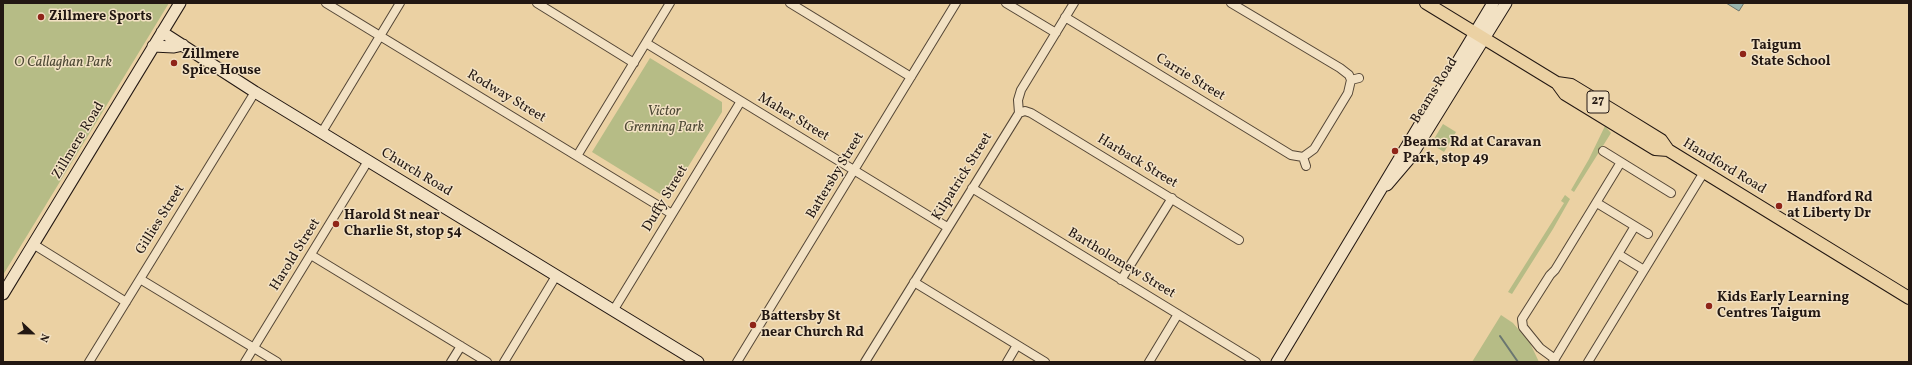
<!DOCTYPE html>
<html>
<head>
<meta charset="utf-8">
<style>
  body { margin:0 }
  #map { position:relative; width:1912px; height:365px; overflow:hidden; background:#ebd1a3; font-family:Vollkorn,serif }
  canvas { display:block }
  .frame { position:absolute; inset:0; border:4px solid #221712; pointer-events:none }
  .north { position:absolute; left:12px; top:313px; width:40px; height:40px; -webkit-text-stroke:3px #f2e1c3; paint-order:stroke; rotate:112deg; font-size:11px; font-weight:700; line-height:16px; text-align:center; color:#221712 }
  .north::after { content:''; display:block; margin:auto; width:14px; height:18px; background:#221712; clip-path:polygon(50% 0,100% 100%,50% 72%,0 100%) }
</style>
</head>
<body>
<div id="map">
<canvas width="1912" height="365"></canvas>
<div class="frame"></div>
<div class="north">N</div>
</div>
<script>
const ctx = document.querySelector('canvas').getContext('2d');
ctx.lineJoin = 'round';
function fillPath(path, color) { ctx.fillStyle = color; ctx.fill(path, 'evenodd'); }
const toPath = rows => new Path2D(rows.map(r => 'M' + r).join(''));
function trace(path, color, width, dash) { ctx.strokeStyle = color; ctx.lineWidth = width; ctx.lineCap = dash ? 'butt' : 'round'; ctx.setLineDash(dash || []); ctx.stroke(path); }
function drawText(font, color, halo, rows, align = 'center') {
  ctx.font = font + ' Vollkorn,serif'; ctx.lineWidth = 3; ctx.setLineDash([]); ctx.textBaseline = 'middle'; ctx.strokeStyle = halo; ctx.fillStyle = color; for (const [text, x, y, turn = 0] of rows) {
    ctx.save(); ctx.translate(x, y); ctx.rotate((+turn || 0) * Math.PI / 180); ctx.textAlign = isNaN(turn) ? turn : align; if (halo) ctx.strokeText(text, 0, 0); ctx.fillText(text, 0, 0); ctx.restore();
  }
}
fillPath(toPath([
  [3,3,169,3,3,275],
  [650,58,722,102,722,112,670,196,665,197,592,152],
  [1443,124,1456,132,1444,152,1431,144],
  [1605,126,1611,133,1574,192,1571,190,1589,159],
  [1565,195,1570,199,1553,229,1512,294,1508,292,1564,203,1561,201],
  [1501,315,1513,323,1530,343,1539,362,1472,362]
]), '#b6bc86');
const water = toPath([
  [1726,3,1744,3,1739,11,1726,3]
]);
fillPath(water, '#9ab5ae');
trace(water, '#6a7670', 1);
trace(toPath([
  [1500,336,1518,362]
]), '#6a7670', 2);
const street = toPath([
  [326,3,672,214],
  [537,3,634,63],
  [790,3,911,77],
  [1006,3,1056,33],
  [1231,3,1340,68,1349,75,1351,80],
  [1065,17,1291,155,1303,157],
  [646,43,947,227],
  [1019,113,1025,111,1031,113,1239,240],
  [322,132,400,3],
  [1603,151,1671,193],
  [577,156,670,3],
  [1306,166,1303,157,1314,149,1348,93,1351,80,1359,78],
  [972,188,1256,362],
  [1597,203,1648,234],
  [33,244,126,302],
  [1618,254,1644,270],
  [311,255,487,362],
  [140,279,277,362],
  [1121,280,1172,198],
  [914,282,1045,362],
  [613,311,741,101],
  [1555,359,1540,348,1523,327,1522,319,1550,275,1555,270,1621,162],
  [89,362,255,92],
  [245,362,368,161],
  [451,362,461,346],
  [504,362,556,276],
  [737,362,956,3],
  [865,362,1019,113,1018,100,1021,90,1074,3],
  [1007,362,1017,345],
  [1149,362,1178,314],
  [1553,362,1635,226],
  [1588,362,1704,172]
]);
const secondary = toPath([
  [162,32,255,92,698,362],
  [153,46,174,47,183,45],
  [1387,185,1410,158,1506,3],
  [3,294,180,3],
  [1277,362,1493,3]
]);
const primary = toPath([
  [1426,3,1557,83,1571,85,1617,113,1661,140,1668,150,1909,298],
  [1557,83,1565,94,1655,149,1668,150]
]);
trace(street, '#544636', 10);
trace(secondary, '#221712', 13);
trace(primary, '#221712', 14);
trace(street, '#f2e1c3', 8);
trace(secondary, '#f2e1c3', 11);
trace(primary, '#ebd1a3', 12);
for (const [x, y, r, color] of [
  [41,17,4,"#8f2418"],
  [1743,54,4,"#8f2418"],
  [174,63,4,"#8f2418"],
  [1395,151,4,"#8f2418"],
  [1779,206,4,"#8f2418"],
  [336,224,4,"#8f2418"],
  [1709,306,4,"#8f2418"],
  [753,325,4,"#8f2418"]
]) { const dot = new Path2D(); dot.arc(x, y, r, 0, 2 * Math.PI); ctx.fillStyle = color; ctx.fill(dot); trace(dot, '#f2e1c3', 1.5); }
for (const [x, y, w] of [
  [1598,102,22]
]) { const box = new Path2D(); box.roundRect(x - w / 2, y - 11, w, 22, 3); ctx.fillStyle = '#f2e1c3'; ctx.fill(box); trace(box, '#221712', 1); }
drawText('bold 13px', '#221712', null, [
  ["27",1598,102]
]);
drawText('bold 14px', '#221712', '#f2e1c3', [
  ["Zillmere Sports",49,17],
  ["Taigum",1751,46],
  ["State School",1751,62],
  ["Zillmere",182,55],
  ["Spice House",182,71],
  ["Beams Rd at Caravan",1403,143],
  ["Park, stop 49",1403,159],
  ["Handford Rd",1787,198],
  ["at Liberty Dr",1787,214],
  ["Harold St near",344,216],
  ["Charlie St, stop 54",344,232],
  ["Kids Early Learning",1717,298],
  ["Centres Taigum",1717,314],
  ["Battersby St",761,317],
  ["near Church Rd",761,333]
], 'left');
drawText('italic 14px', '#4e4935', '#f2e1c3', [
  ["O Callaghan Park",63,63],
  ["Victor",664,112],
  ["Grenning Park",664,128]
]);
drawText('14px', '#221712', '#f2e1c3', [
  ["Carrie Street",1190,78,31],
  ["Beams Road",1435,91,-58],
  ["Rodway Street",506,97,31],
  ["Maher Street",793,118,31],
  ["Zillmere Road",79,141,-59],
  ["Harback Street",1137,162,31],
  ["Handford Road",1724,167,31],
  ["Church Road",416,173,31],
  ["Battersby Street",836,176,-59],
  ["Kilpatrick Street",963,177,-58],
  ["Duffy Street",666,199,-59],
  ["Gillies Street",161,220,-58],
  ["Harold Street",296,255,-58],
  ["Bartholomew Street",1121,264,31]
]);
</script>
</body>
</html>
